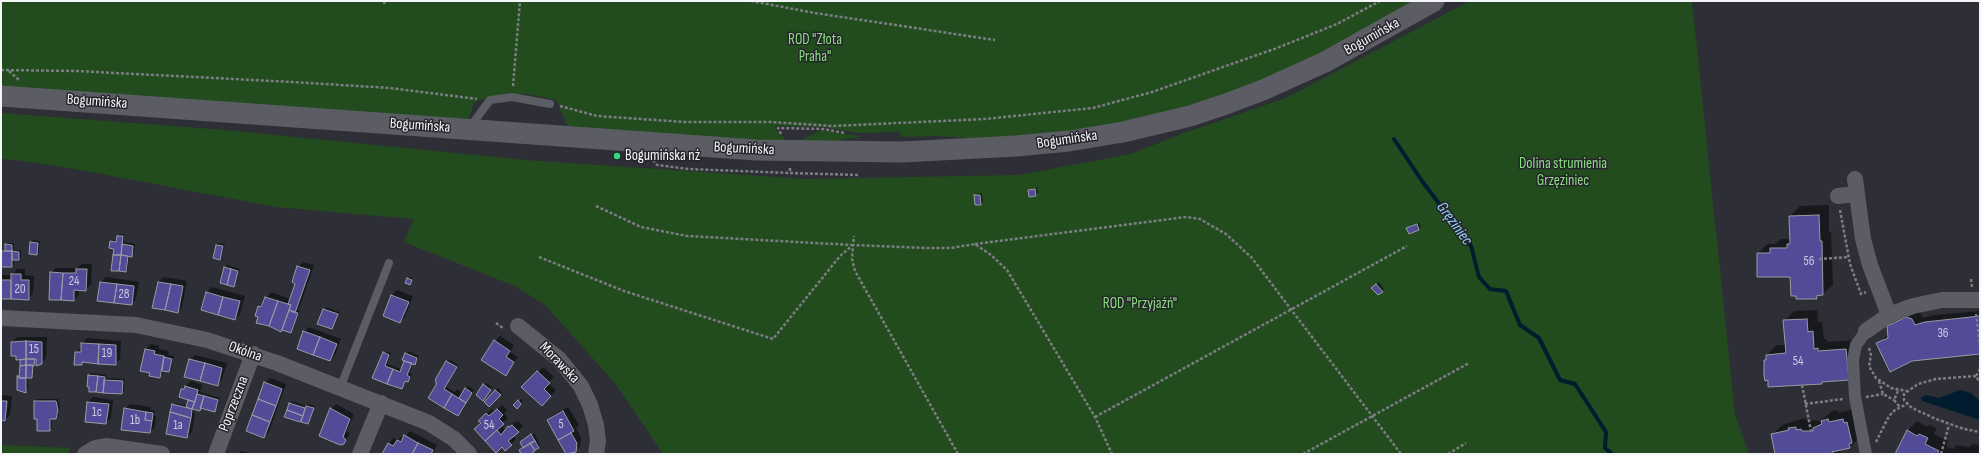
<!DOCTYPE html>
<html>
<head>
<meta charset="utf-8">
<style>
  body { margin:0 }
  #map { position:relative; width:1981px; height:455px; overflow:hidden; background:#2e2f36; font-family:"Sofia Sans Condensed",sans-serif }
  canvas { display:block }
  .frame { position:absolute; inset:0; border:2px solid #f4f4f9; pointer-events:none }
</style>
</head>
<body>
<div id="map">
<canvas width="1981" height="455"></canvas>
<div class="frame"></div>
</div>
<script>
const ctx = document.querySelector('canvas').getContext('2d');
ctx.lineJoin = 'round';
function fillPath(path, color) { ctx.fillStyle = color; ctx.fill(path, 'evenodd'); }
const toPath = rows => new Path2D(rows.map(r => 'M' + r).join(''));
function trace(path, color, width, dash) { ctx.strokeStyle = color; ctx.lineWidth = width; ctx.lineCap = dash ? 'butt' : 'round'; ctx.setLineDash(dash || []); ctx.stroke(path); }
function drawText(font, color, halo, rows, align = 'center') {
  ctx.font = font + ' "Sofia Sans Condensed",sans-serif'; ctx.lineWidth = 3; ctx.setLineDash([]); ctx.textBaseline = 'middle'; ctx.strokeStyle = halo; ctx.fillStyle = color; for (const [text, x, y, turn = 0] of rows) {
    ctx.save(); ctx.translate(x, y); ctx.rotate((+turn || 0) * Math.PI / 180); ctx.textAlign = isNaN(turn) ? turn : align; if (halo) ctx.strokeText(text, 0, 0); ctx.fillText(text, 0, 0); ctx.restore();
  }
}
fillPath(toPath([
  [1,1,1421,1,1364,34,1224,97,1098,128,1000,140,938,136,901,137,900,132,858,133,822,127,775,126,775,129,788,142,569,129,556,100,526,94,495,95,474,102,468,121,1,88],
  [1470,1,1692,1,1735,415,1749,454,663,454,615,383,545,305,515,286,404,242,414,219,276,207,70,168,16,160,1,159,1,113,225,130,525,160,806,179,1019,175,1131,154,1184,133,1286,98],
  [822,130,859,136,859,137,812,144,799,141],
  [1,445,70,448,68,454,1,454]
]), '#224c1d');
fillPath(toPath([
  [1960,390,1971,393,1980,401,1980,420,1928,403,1922,401,1921,398,1926,395,1939,398]
]), '#011c2e');
fillPath(toPath([
  [1037,187,1038,193,1036,195,1029,190],
  [977,193,982,193,983,202,981,204,975,196],
  [1829,205,1829,232,1831,232,1833,285,1823,294,1819,295,1816,298,1791,276,1758,254,1767,244,1776,244,1780,239,1790,239,1790,216,1800,206],
  [1419,222,1421,227,1410,233,1407,228],
  [120,234,124,234,124,242,135,244,134,253,129,255,128,269,125,271,111,242,113,240,117,240],
  [33,240,40,241,39,252,36,254,31,243],
  [8,243,14,243,14,250,21,250,21,257,19,259,14,259,14,264,12,266,2,252,6,249],
  [219,243,225,244,222,256,220,259,216,245],
  [303,262,314,265,300,306,297,310,300,311,293,329,291,331,283,329,281,331,259,316,259,307,271,292,291,299,297,283,298,267],
  [82,264,92,264,91,285,85,290,79,290,79,295,74,300,51,273,56,268,77,268],
  [227,265,240,269,233,286,225,268],
  [17,269,25,269,25,275,34,276,33,293,28,299,1,298,1,275,12,275],
  [106,277,139,282,136,299,131,304,101,282],
  [164,277,187,281,182,307,177,312,153,307,158,282],
  [410,277,413,278,410,284,408,279],
  [1379,282,1384,289,1382,291,1375,285],
  [212,287,245,296,240,314,235,319,207,292],
  [397,290,413,296,405,317,400,322,385,315,392,295],
  [326,307,339,312,332,328,319,323],
  [1817,310,1818,322,1822,322,1824,339,1827,339,1827,342,1856,340,1858,369,1822,383,1765,361,1767,355,1777,345,1786,345,1784,321,1794,311],
  [1980,311,1980,353,1878,344,1889,334,1888,327,1895,319,1920,312,1923,318,1934,315],
  [309,327,341,339,335,355,330,360,304,332],
  [500,336,514,345,510,352,518,357,506,374,495,341],
  [17,337,47,337,46,358,41,363,35,365,34,375,36,354,34,354,33,376,28,377,28,389,25,391,18,390,21,359,17,355,12,342],
  [87,338,121,341,120,359,115,364,84,361,81,364,76,352,82,347,82,343],
  [151,344,159,346,159,349,169,351,168,355,174,356,171,369,169,371,165,371,160,377,151,372,146,349],
  [386,351,391,353,387,364,401,369,408,351,419,356,417,361,413,363,409,373,412,374,410,379,406,380,402,388,374,377],
  [195,355,227,363,222,379,217,385,190,360],
  [449,359,458,365,446,387,455,392,457,389,463,393,468,386,474,390,463,410,458,415,437,386,436,380],
  [543,367,554,377,548,383,556,390,542,405,523,387],
  [91,373,106,375,106,378,125,379,124,390,122,393,89,376],
  [270,378,286,384,269,432,264,437,265,383],
  [191,381,202,385,200,392,220,398,219,399,200,394,200,396,219,401,217,408,214,411,202,407,199,410,194,408,193,413,195,413,192,432,187,437,173,405,175,403,188,406,189,399,182,389],
  [486,383,492,387,485,397,484,385],
  [498,388,502,392,489,406,485,402],
  [1,395,12,396,10,415,5,420,1,419],
  [93,397,113,400,111,418,106,423,88,402],
  [37,399,58,399,60,408,58,416,52,418,52,428,49,430,38,418,35,401],
  [521,399,523,401,517,408,514,405],
  [292,401,307,406,309,404,315,406,308,423,286,416],
  [130,404,151,407,150,410,155,411,154,416,156,416,155,427,150,432,125,409],
  [336,404,354,414,347,431,350,434,343,443,331,409],
  [340,432,347,440,344,440],
  [502,405,507,410,504,413,508,418,501,425,506,430,514,422,515,423,518,421,523,426,513,436,516,439,511,444,479,421,492,409,494,412],
  [568,407,579,425,576,428,581,438,580,446,571,454,567,454,548,420,553,415],
  [1853,409,1860,437,1850,447,1840,449,1841,454,1776,454,1772,435,1782,425,1805,418,1806,420,1821,421,1832,411,1838,410,1839,413],
  [1917,421,1927,427,1929,425,1937,428,1934,434,1948,441,1946,447,1953,449,1957,445,1969,447,1973,444,1980,445,1980,454,1896,454,1907,431],
  [410,431,437,445,432,454,383,454,393,438,398,440,402,436,405,437],
  [534,433,540,445,533,451,535,454,522,454,524,447,523,440],
  [241,451,252,454,239,454]
]), '#0007');
trace(toPath([
  [1394,139,1422,181,1471,246,1479,277,1490,289,1506,291,1520,325,1539,338,1560,380,1575,384,1606,432,1605,448,1612,454]
]), '#011c2e', 4);
const building = toPath([
  [1035,189,1036,196,1029,197,1028,190,1035,189],
  [974,195,980,195,981,205,975,205,974,195],
  [1819,215,1820,241,1822,241,1823,295,1816,296,1817,299,1796,299,1796,296,1791,296,1790,277,1757,277,1757,253,1770,253,1770,248,1787,248,1787,244,1790,244,1789,216,1819,215],
  [1417,224,1419,230,1409,234,1406,228,1417,224],
  [117,236,123,236,121,255,113,255,114,249,109,248,110,241,116,242,117,236],
  [30,242,38,243,37,255,29,254,30,242],
  [5,244,12,245,12,251,5,251,5,244],
  [122,244,133,246,132,257,121,255,122,244],
  [216,245,223,246,220,260,213,258,216,245],
  [1,251,12,251,12,267,1,267,1,251],
  [12,251,19,252,19,260,12,260,12,251],
  [113,255,121,255,119,271,111,271,113,255],
  [121,255,128,256,126,272,119,271,121,255],
  [297,266,310,270,295,313,289,310,291,305,288,304,295,284,292,282,297,266],
  [224,267,231,269,227,285,220,283,224,267],
  [76,269,87,269,86,291,74,290,74,301,61,300,63,273,76,273,76,269],
  [231,269,238,271,234,287,227,285,231,269],
  [50,272,63,273,61,300,49,300,50,272],
  [11,274,21,274,21,280,29,280,29,300,11,299,11,274],
  [407,278,412,280,410,285,405,283,407,278],
  [1,280,11,280,11,299,1,299,1,280],
  [100,282,117,284,114,303,97,301,100,282],
  [158,282,171,284,165,310,152,308,158,282],
  [117,284,134,286,132,305,114,303,117,284],
  [171,284,183,286,178,313,165,310,171,284],
  [1376,284,1383,292,1378,295,1371,288,1376,284],
  [206,292,223,297,218,315,201,310,206,292],
  [391,295,409,302,400,323,383,316,391,295],
  [223,297,240,301,235,320,218,315,223,297],
  [265,297,278,301,269,326,256,323,258,317,255,316,258,306,261,307,265,297],
  [278,301,291,305,281,332,269,326,278,301],
  [323,309,338,314,332,329,317,324,323,309],
  [289,310,298,313,291,333,282,330,289,310],
  [1980,316,1980,354,1912,361,1890,372,1876,343,1888,338,1887,326,1906,317,1912,319,1915,325,1925,322,1980,316],
  [1807,319,1808,332,1813,331,1814,349,1818,348,1818,351,1846,349,1849,380,1822,382,1822,384,1768,387,1768,380,1765,381,1764,376,1764,360,1766,360,1766,355,1786,353,1783,320,1807,319],
  [303,331,320,337,313,355,297,349,303,331],
  [320,337,337,344,330,361,313,355,320,337],
  [494,340,510,351,506,357,514,362,506,376,481,360,494,340],
  [26,341,26,359,16,360,16,356,11,356,11,342,26,341],
  [26,341,42,342,42,364,36,366,36,359,26,359,26,341],
  [81,343,99,344,98,364,82,362,82,365,74,365,75,352,81,352,81,343],
  [99,344,116,345,116,365,98,364,99,344],
  [145,349,155,351,154,354,164,356,160,378,149,376,150,373,140,371,145,349],
  [383,352,389,355,385,366,393,369,387,384,372,378,383,352],
  [405,353,417,358,415,365,402,360,405,353],
  [164,357,172,359,169,372,162,371,164,357],
  [26,359,26,365,20,366,20,360,26,359],
  [26,359,35,359,34,366,26,365,26,359],
  [189,359,205,363,200,381,184,377,189,359],
  [404,361,412,363,407,375,410,377,408,382,405,381,402,389,387,384,393,369,400,372,404,361],
  [446,361,457,367,444,389,452,394,444,408,428,398,436,385,436,381,435,380,446,361],
  [205,363,222,368,218,386,200,381,205,363],
  [26,365,33,365,32,378,26,378,26,365],
  [26,365,26,378,19,378,20,366,26,365],
  [537,371,550,383,544,389,551,396,542,406,521,387,537,371],
  [88,375,98,376,96,392,89,392,89,387,87,387,88,375],
  [17,376,19,376,19,378,26,378,26,393,17,390,17,376],
  [98,376,105,377,103,393,96,392,98,376],
  [104,380,123,381,122,394,103,393,104,380],
  [264,382,282,389,276,406,258,399,264,382],
  [483,384,491,390,483,401,476,395,483,384],
  [185,386,198,390,195,402,179,397,181,389,184,389,185,386],
  [465,388,472,393,466,403,459,398,465,388],
  [495,390,501,395,489,407,484,402,495,390],
  [197,394,204,396,200,411,192,409,197,394],
  [452,394,466,403,458,416,444,408,452,394],
  [204,396,218,400,215,412,200,408,204,396],
  [258,399,276,406,270,422,252,415,258,399],
  [188,400,195,402,192,409,186,407,188,400],
  [518,400,521,404,517,409,513,405,518,400],
  [1,401,7,401,5,421,1,420,1,401],
  [34,401,56,401,58,410,56,419,50,419,50,431,37,431,37,419,34,419,34,401],
  [87,402,109,404,106,424,85,422,87,402],
  [289,403,305,408,303,416,287,410,289,403],
  [172,404,192,409,191,418,170,412,172,404],
  [306,406,314,408,308,424,301,422,306,406],
  [124,408,146,412,145,420,152,421,150,433,121,430,124,408],
  [330,408,350,419,343,437,346,440,344,444,340,445,319,436,330,408],
  [497,409,503,415,499,419,504,424,485,441,474,429,481,423,478,421,486,413,489,416,497,409],
  [287,410,303,416,300,422,284,417,287,410],
  [563,411,574,431,558,440,547,420,563,411],
  [146,412,153,413,152,421,145,420,146,412],
  [170,412,191,418,187,438,166,434,170,412],
  [252,415,270,422,264,438,246,431,252,415],
  [1828,419,1829,422,1843,419,1844,423,1847,422,1852,443,1849,444,1850,448,1832,452,1833,454,1775,454,1771,434,1789,430,1788,428,1796,427,1796,430,1801,429,1802,431,1813,431,1813,428,1822,424,1821,421,1828,419],
  [512,425,519,432,508,441,512,445,505,451,502,447,496,453,485,441,497,430,501,435,508,426,510,427,512,425],
  [1907,430,1917,436,1919,434,1928,438,1925,444,1939,451,1937,454,1895,454,1907,430],
  [571,433,577,443,576,452,566,454,558,440,571,433],
  [531,434,535,441,523,448,520,442,531,434],
  [404,435,418,443,412,454,382,454,388,443,393,446,397,440,401,442,404,435],
  [535,441,539,448,535,450,530,443,535,441],
  [418,443,433,450,431,454,412,454,418,443],
  [530,443,535,451,530,454,521,454,519,450,530,443]
]);
fillPath(building, '#524b97');
trace(building, '#9a9aa3', 1);
trace(toPath([
  [384,1,385,6],
  [751,1,815,13,995,40],
  [1,70,77,71,292,82,390,88,477,99],
  [9,71,19,80],
  [513,86,520,1],
  [560,106,597,116,685,122,771,122,833,126,985,119,1093,108,1152,92,1277,48,1337,24,1380,1],
  [781,134,778,128,823,129,845,133],
  [653,160,657,165,688,169,790,173],
  [790,168,790,173,858,175],
  [596,206,641,227,687,236,852,245],
  [1840,210,1850,264,1861,294,1866,292],
  [975,244,1186,217,1200,219,1226,234,1252,258,1401,454],
  [539,257,624,291,773,339,840,256,853,245,854,236],
  [1819,259,1849,257],
  [1971,279,1972,287],
  [1976,314,1980,345],
  [496,323,503,328],
  [1869,348,1871,355,1869,366,1876,378,1891,388,1907,391],
  [1980,369,1976,376,1980,383],
  [1976,376,1936,379,1918,384,1904,394,1904,400,1912,408,1936,419,1964,429,1980,432],
  [1879,381,1883,394,1894,400],
  [1802,385,1811,431],
  [1898,391,1894,400,1900,407],
  [1866,397,1883,394],
  [1805,404,1843,399],
  [1095,417,1407,246],
  [1876,442,1889,416,1895,410,1907,404],
  [958,454,855,271,852,259,853,245,926,248,951,248,975,244,991,255,1007,270,1095,417,1112,454],
  [1303,454,1469,363],
  [1448,454,1466,443],
  [1941,454,1949,425]
]), '#7c7d83', 2.5, [3, 2]);
trace(toPath([
  [470,127,490,100,512,97,550,104],
  [340,388,389,263]
]), '#5c5c64', 8);
trace(toPath([
  [1866,454,1855,397,1853,360,1856,345,1866,331]
]), '#5c5c64', 12);
trace(toPath([
  [1855,179,1863,239,1870,265,1889,315],
  [1838,196,1856,194],
  [1,318,136,325,207,340,277,363,429,423,454,439,469,454],
  [518,326,559,359,581,386,590,405,596,425,598,441,596,454],
  [1866,331,1889,315,1913,306,1942,300,1980,300],
  [85,454,95,448,106,446,162,454],
  [216,454,253,354],
  [360,454,381,403]
]), '#5c5c64', 16);
trace(toPath([
  [1,96,756,150,902,152,1016,146,1069,141,1123,132,1190,116,1226,104,1263,90,1325,62,1434,1]
]), '#5c5c64', 21);
for (const [x, y, r, color] of [
  [617,156,4,"#31d882"]
]) { const dot = new Path2D(); dot.arc(x, y, r, 0, 2 * Math.PI); ctx.fillStyle = color; ctx.fill(dot); trace(dot, '#25252b', 1.5); }
drawText('13px', '#cccae0', null, [
  ["56",1809,262],
  ["24",74,282],
  ["20",20,290],
  ["28",124,295],
  ["36",1943,334],
  ["15",34,350],
  ["19",107,354],
  ["54",1798,362],
  ["1c",97,413],
  ["1b",135,421],
  ["5",561,425],
  ["1a",178,426],
  ["54",489,426]
]);
drawText('15px', '#f4f4f9', '#25252b', [
  ["Bogumińska",1372,37,-29],
  ["Bogumińska",97,102,4],
  ["Bogumińska",420,126,4],
  ["Bogumińska",1067,140,-8],
  ["Bogumińska",744,149,3],
  ["Okólna",245,352,19],
  ["Morawska",559,363,46],
  ["Poprzeczna",234,404,-69]
]);
drawText('15px', '#8bde80', '#25252b', [
  ["ROD \"Złota",815,40],
  ["Praha\"",815,57],
  ["Dolina strumienia",1563,164],
  ["Grzęziniec",1563,181],
  ["ROD \"Przyjaźń\"",1140,304]
]);
drawText('15px', '#f4f4f9', '#25252b', [
  ["Bogumińska nż",625,156]
], 'left');
drawText('italic 16px', '#91cffd', '#25252b', [
  ["Gręziniec",1454,224,54]
]);
</script>
</body>
</html>
